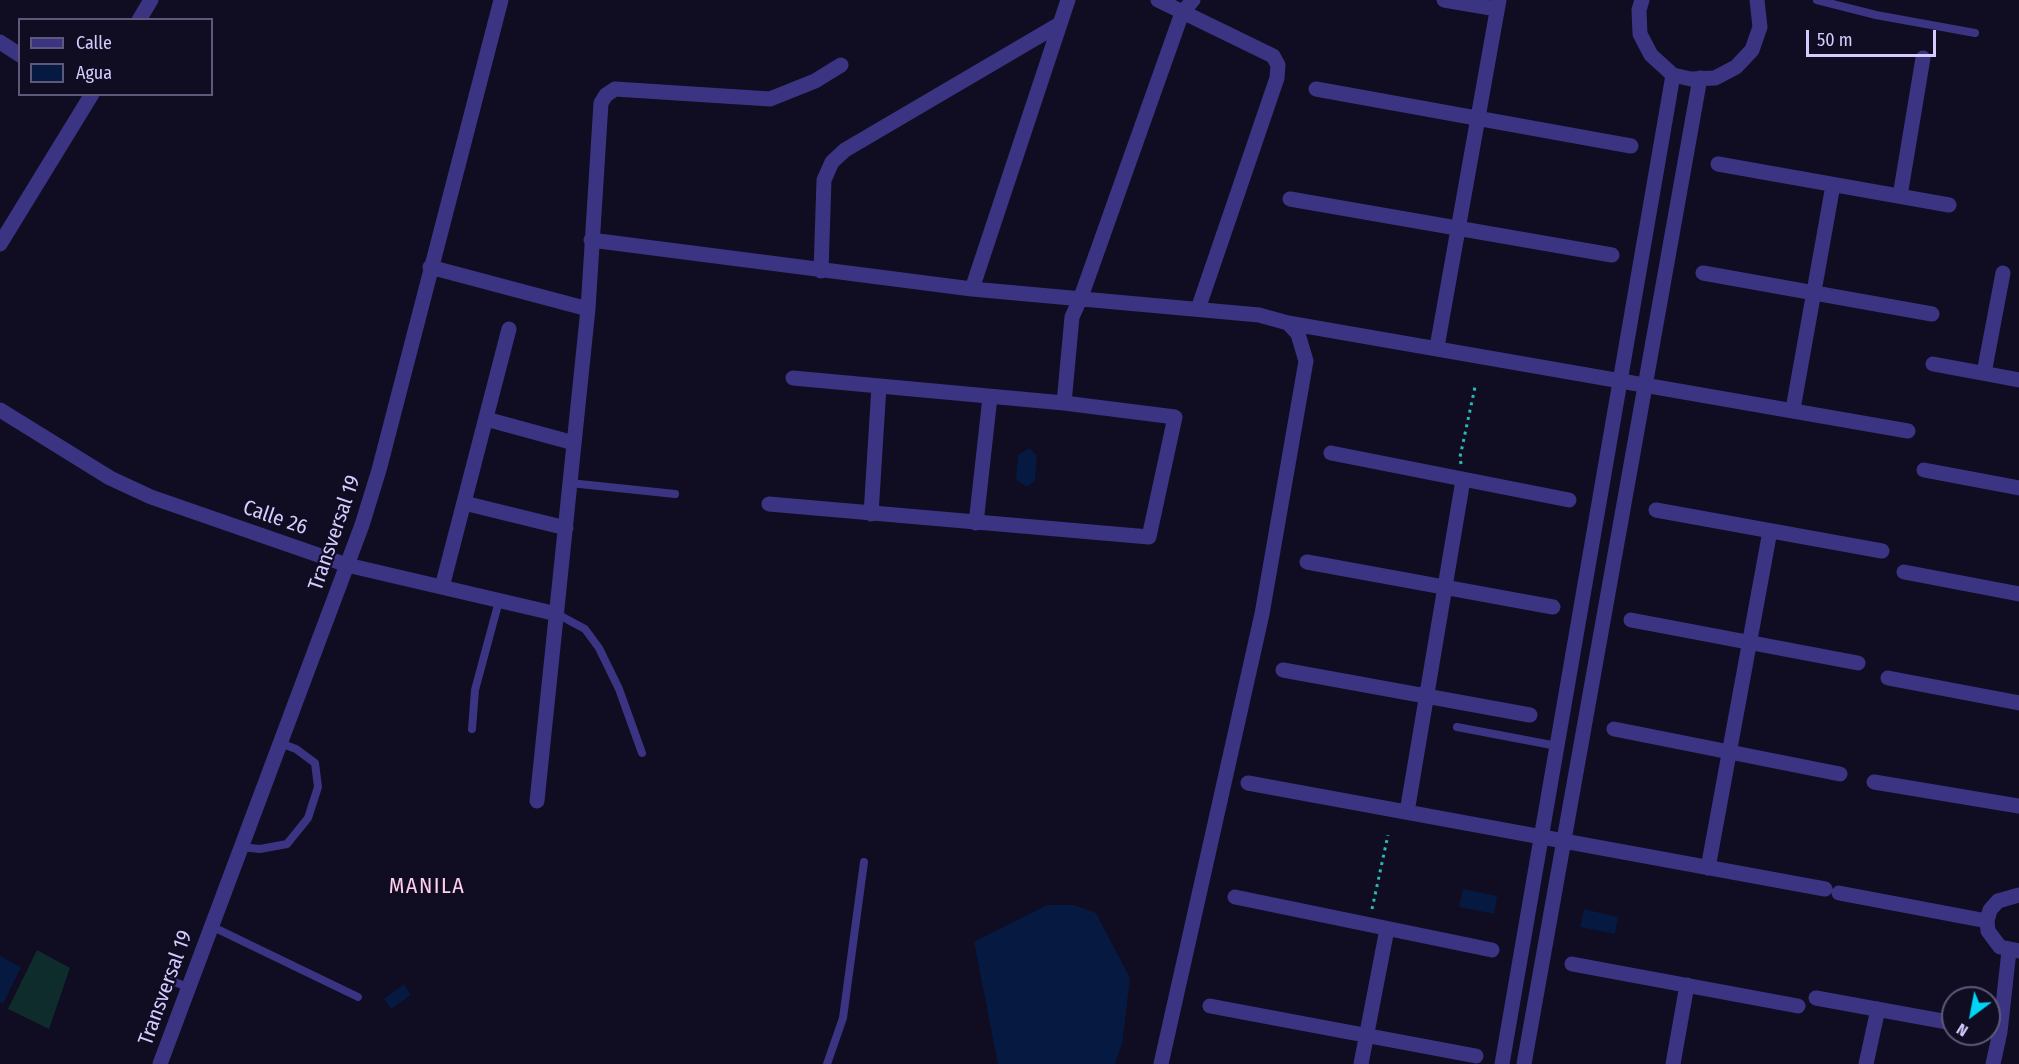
<!DOCTYPE html>
<html>
<head>
<meta charset="utf-8">
<style>
  body { margin:0 }
  #map { position:relative; width:2019px; height:1064px; overflow:hidden; background:#100c21; font-family:"Fira Sans Condensed",sans-serif }
  canvas { display:block }
  .legend { position:absolute; left:18px; top:18px; width:195px; height:78px; box-sizing:border-box; background:#100c21; border:2px solid #5e597a; margin:0; padding:8px 10px; list-style:none; font-size:18px; color:#d4ccff }
  .legend li { display:flex; align-items:center; gap:12px; height:30px }
  .legend b { width:30px; border:2px solid #5e597a }
  .north { position:absolute; left:1941px; top:986px; width:60px; height:60px; box-sizing:border-box; background:#100c21; border:2px solid #5e597a; border-radius:50%; rotate:212deg; font-size:16px; font-weight:700; line-height:24px; text-align:center; color:#d4ccff }
  .north::after { content:''; display:block; margin:auto; width:21px; height:27px; background:#00d5f7; clip-path:polygon(50% 0,100% 100%,50% 72%,0 100%) }
  .scale { position:absolute; left:1806px; top:30px; width:130px; height:27px; box-sizing:border-box; border:3px solid #d4ccff; border-top:0; padding-left:8px; font-size:18px; line-height:21px; white-space:nowrap; color:#d4ccff; -webkit-text-stroke:4px #100c21; paint-order:stroke }
</style>
</head>
<body>
<div id="map">
<canvas width="2019" height="1064"></canvas>
<ul class="legend">
<li><b style="height:8px;background:#3a3483"></b>Calle</li>
<li><b style="height:16px;background:#061940"></b>Agua</li>
</ul>
<div class="north">N</div>
<div class="scale">50 m</div>
</div>
<script>
const ctx = document.querySelector('canvas').getContext('2d');
ctx.lineJoin = 'round';
function fillPath(path, color) { ctx.fillStyle = color; ctx.fill(path, 'evenodd'); }
const toPath = rows => new Path2D(rows.map(r => 'M' + r).join(''));
function trace(path, color, width, dash) { ctx.strokeStyle = color; ctx.lineWidth = width; ctx.lineCap = dash ? 'butt' : 'round'; ctx.setLineDash(dash || []); ctx.stroke(path); }
function drawText(font, color, halo, rows, align = 'center') {
  ctx.font = font + ' "Fira Sans Condensed",sans-serif'; ctx.lineWidth = 4.5; ctx.setLineDash([]); ctx.textBaseline = 'middle'; ctx.strokeStyle = halo; ctx.fillStyle = color; for (const [text, x, y, turn = 0] of rows) {
    ctx.save(); ctx.translate(x, y); ctx.rotate((+turn || 0) * Math.PI / 180); ctx.textAlign = isNaN(turn) ? turn : align; if (halo) ctx.strokeText(text, 0, 0); ctx.fillText(text, 0, 0); ctx.restore();
  }
}
fillPath(toPath([
  [37,950,70,968,49,1029,8,1009]
]), '#0e2c2c');
fillPath(toPath([
  [1029,448,1037,456,1035,481,1027,487,1016,480,1018,455],
  [1463,889,1497,896,1494,914,1459,907],
  [1047,905,1074,905,1096,913,1130,978,1122,1044,1115,1064,998,1064,974,942],
  [1584,909,1618,917,1615,934,1580,927],
  [0,956,21,967,3,1004,0,1002],
  [404,984,411,995,391,1009,384,999]
]), '#061940');
trace(toPath([
  [1461,464,1460,457,1475,387],
  [1372,909,1388,835]
]), '#26b9b6', 3, [3, 4.5]);
trace(toPath([
  [1817,0,1876,15,1975,33],
  [570,483,675,494],
  [557,614,585,629,599,648,619,689,642,753],
  [1457,727,1557,746],
  [472,729,475,690,499,601],
  [241,847,260,849,287,844,308,818,318,787,315,763,296,749,280,743],
  [211,926,358,997],
  [168,980,189,987],
  [827,1064,843,1018,864,862]
]), '#3a3483', 8);
trace(toPath([
  [1158,0,1273,56,1278,65,1277,78,1198,309],
  [1444,0,1497,9],
  [1642,0,1639,10,1640,34,1651,55,1673,75,1691,79,1715,78,1736,67,1752,50,1760,27,1757,0],
  [139,20,151,0],
  [0,42,20,55],
  [1316,89,1631,146],
  [1718,164,1949,205],
  [1900,196,1923,58],
  [1290,199,1612,255],
  [591,240,972,289,1259,315,1288,323,1908,431],
  [0,244,92,94],
  [430,267,588,309],
  [821,271,824,180,832,162,845,150,1058,25],
  [1703,273,1932,314],
  [972,289,1068,0],
  [1437,347,1499,0],
  [1933,364,2019,380],
  [1984,373,2003,273],
  [1064,403,1072,317,1081,297,1182,13,1193,0],
  [1793,409,1833,185],
  [0,410,110,478,151,497,347,565,557,614],
  [486,419,574,443],
  [1331,453,1569,500],
  [1924,470,2019,488],
  [464,503,566,528],
  [769,504,1149,537,1175,417,1064,403,793,378],
  [1656,510,1882,551],
  [871,514,879,386],
  [976,523,990,397],
  [1307,562,1553,607],
  [1904,572,2019,594],
  [442,587,509,329],
  [1631,620,1858,663],
  [1283,670,1530,715],
  [1888,678,2019,703],
  [1614,729,1840,774],
  [1874,782,2019,806],
  [1248,783,1825,889],
  [537,801,588,309,601,103,606,95,615,89,770,99,815,81,841,65],
  [1407,812,1463,480],
  [1708,868,1770,531],
  [1839,893,1987,921],
  [2019,895,1998,901,1990,910,1987,921,1988,931,2000,947,2019,951],
  [1235,897,1492,950],
  [1572,964,1798,1006],
  [1816,998,1953,1023],
  [1210,1006,1476,1056],
  [160,1064,362,525,379,470,501,0],
  [1161,1064,1262,614,1306,361,1298,334,1288,323],
  [1361,1064,1387,929],
  [1502,1064,1673,75],
  [1524,1064,1700,78],
  [1673,1064,1687,985],
  [1866,1064,1878,1009],
  [1993,1064,2000,1032,2009,951]
]), '#3a3483', 15);
drawText('21px', '#d4ccff', '#100c21', [
  ["Calle 26",275,518,19],
  ["Transversal 19",335,533,-71],
  ["Transversal 19",166,988,-70]
]);
ctx.letterSpacing = '1.5px';
drawText('22px', '#ffceeb', '#100c21', [
  ["MANILA",427,887]
]);
ctx.letterSpacing = '0px';
</script>
</body>
</html>
